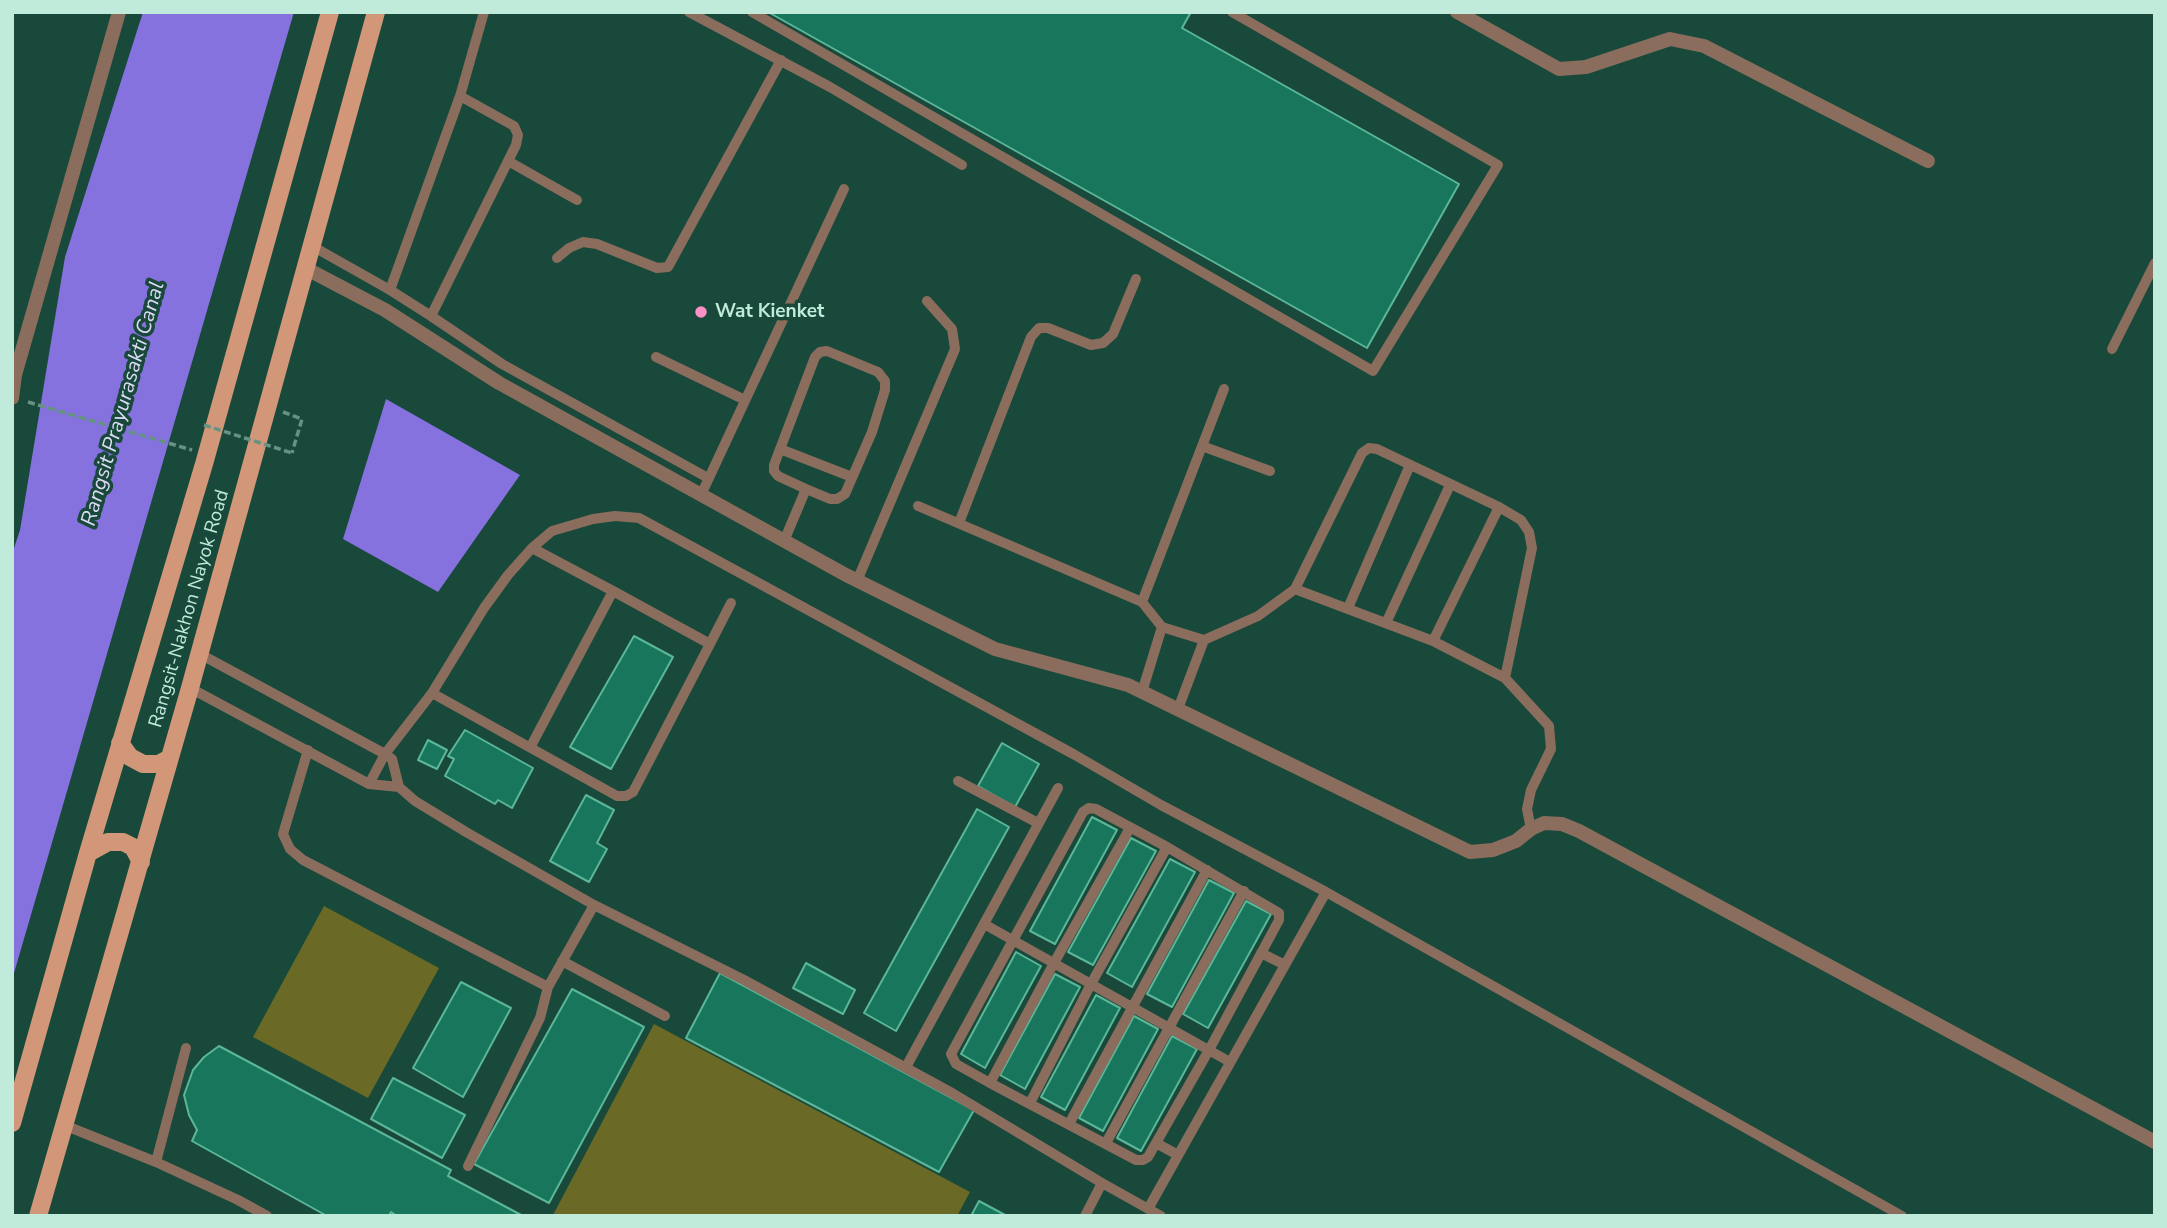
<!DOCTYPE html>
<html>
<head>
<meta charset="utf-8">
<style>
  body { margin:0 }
  #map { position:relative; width:2167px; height:1228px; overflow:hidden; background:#18493a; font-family:"Nunito Sans",sans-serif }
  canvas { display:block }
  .frame { position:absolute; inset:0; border:14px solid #c0ead9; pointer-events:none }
</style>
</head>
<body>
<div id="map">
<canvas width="2167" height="1228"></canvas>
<div class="frame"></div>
</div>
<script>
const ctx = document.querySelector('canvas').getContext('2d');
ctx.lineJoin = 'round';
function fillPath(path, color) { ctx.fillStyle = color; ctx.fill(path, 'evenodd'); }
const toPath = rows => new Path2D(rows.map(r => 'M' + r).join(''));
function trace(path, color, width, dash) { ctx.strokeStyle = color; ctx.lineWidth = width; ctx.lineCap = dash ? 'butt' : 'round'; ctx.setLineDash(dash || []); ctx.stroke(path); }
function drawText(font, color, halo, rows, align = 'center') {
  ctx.font = font + ' "Nunito Sans",sans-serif'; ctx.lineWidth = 7; ctx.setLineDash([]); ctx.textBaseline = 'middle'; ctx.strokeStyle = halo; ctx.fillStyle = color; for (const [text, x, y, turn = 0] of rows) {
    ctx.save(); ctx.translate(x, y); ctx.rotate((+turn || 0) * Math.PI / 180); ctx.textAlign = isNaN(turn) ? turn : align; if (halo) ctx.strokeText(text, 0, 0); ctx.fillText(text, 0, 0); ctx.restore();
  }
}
fillPath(toPath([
  [324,906,439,968,368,1098,253,1037],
  [654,1024,970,1192,957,1216,553,1215]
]), '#6a6a26');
fillPath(toPath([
  [143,12,294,12,12,980,12,554,20,530,65,257],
  [386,399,520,475,438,592,343,539]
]), '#8572de');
const building = toPath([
  [768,12,1191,12,1182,28,1459,184,1367,348,768,12],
  [634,636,673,657,611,769,570,747,634,636],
  [465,730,533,768,512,808,498,800,495,804,445,776,454,759,448,756,465,730],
  [428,740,447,750,437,769,418,760,428,740],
  [1002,743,1039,764,1015,807,978,786,1002,743],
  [586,795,614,810,597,843,607,849,589,882,550,861,586,795],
  [977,809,1009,827,896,1031,864,1013,977,809],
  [1092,817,1117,830,1055,944,1030,931,1092,817],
  [1131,838,1156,851,1093,965,1068,952,1131,838],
  [1170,859,1195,872,1132,987,1107,973,1170,859],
  [1209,880,1234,893,1172,1007,1147,994,1209,880],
  [1246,901,1271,914,1208,1028,1183,1014,1246,901],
  [1016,952,1041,966,985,1068,961,1054,1016,952],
  [806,963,855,990,843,1014,793,988,806,963],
  [720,973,974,1110,939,1172,686,1038,720,973],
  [1055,974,1080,987,1025,1089,1000,1075,1055,974],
  [461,982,511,1008,463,1097,413,1068,461,982],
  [572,989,644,1027,549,1203,474,1164,572,989],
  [1096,995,1120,1008,1065,1110,1041,1097,1096,995],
  [1134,1016,1158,1029,1103,1131,1079,1118,1134,1016],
  [1172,1036,1197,1049,1141,1151,1117,1138,1172,1036],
  [219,1046,451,1170,448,1176,523,1216,397,1216,391,1212,389,1216,327,1216,192,1141,197,1130,189,1115,184,1095,193,1070,204,1057,219,1046],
  [393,1078,465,1115,442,1158,371,1119,393,1078],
  [979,1201,1007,1216,971,1216,979,1201]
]);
fillPath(building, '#17765c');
trace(building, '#5cb698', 2);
trace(toPath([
  [28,402,192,450],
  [283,412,302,419,292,453]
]), '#659282', 3.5, [7, 3.5]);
trace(toPath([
  [689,12,830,87,962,165],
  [752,12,1373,371,1498,165,1232,12],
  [508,161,577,200],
  [312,246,390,290,460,96,484,12],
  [557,258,569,248,583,242,597,244,657,268,668,267,781,60],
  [390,290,431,316,516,145,518,135,514,126,460,96],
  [431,316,502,364,708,478],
  [2112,349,2155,263],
  [656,357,745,400],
  [1224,389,1142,602,1162,627,1204,640,1258,616,1295,589,1362,453,1369,448,1377,449,1499,507,1521,520,1529,532,1532,548,1505,678,1549,726,1551,749,1531,790,1527,809,1531,829],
  [1202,446,1270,471],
  [780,449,852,477],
  [701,495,844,189],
  [918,506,1142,602],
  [959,523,1031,337,1039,328,1048,328,1091,345,1103,343,1113,334,1136,279],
  [784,541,806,489,778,476,774,471,774,465,815,357,820,352,827,351,878,372,885,381,885,390,872,432,845,494,837,499,830,499,806,489],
  [857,581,955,349,952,329,927,301],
  [1295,589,1433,641,1505,678],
  [1348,608,1410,465],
  [1386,623,1450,485],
  [1433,641,1499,507],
  [710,644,731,603],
  [200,654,385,754,392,759,399,787],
  [190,688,369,784,399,787,415,801,466,832,594,905,744,980,952,1093,1102,1183,1161,1216],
  [1142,692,1162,627],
  [432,693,617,796,626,796,633,792,710,644,613,591],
  [1178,709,1204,640],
  [531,746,613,591,532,548],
  [308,750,283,834,290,849,303,860,548,987,540,1018,468,1166],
  [958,781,1038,823],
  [369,784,385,754,432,693,484,608,508,575,532,548,552,531,593,519,615,516,639,518,1075,755,1161,805,1326,892,1902,1216],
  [1089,808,1096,809,1167,847,1279,913,1279,920,1209,1050,1148,1157,1143,1160,1136,1160,990,1083,956,1064,951,1054,1083,812,1089,808],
  [984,924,1230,1062],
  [1261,953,1285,965],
  [562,961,665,1016],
  [548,987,594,905],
  [906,1067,1058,788],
  [990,1083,1054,963,1130,828],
  [1030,1103,1091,984,1167,847],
  [1069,1124,1207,870],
  [64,1125,156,1162,238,1200,267,1216],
  [1106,1143,1244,891],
  [1156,1143,1178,1155],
  [156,1162,186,1048],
  [1148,1209,1326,892],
  [1085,1216,1102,1183]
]), '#8a6d5d', 10);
trace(toPath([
  [1457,12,1559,69,1586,67,1670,39,1704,46,1928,161],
  [305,268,385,310,499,383,846,575,995,649,1128,685,1470,852,1493,850,1516,841,1531,829,1544,823,1562,824,1579,831,2155,1142]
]), '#8a6d5d', 14);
trace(toPath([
  [12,398,15,375,119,12]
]), '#8a6d5d', 14);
trace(toPath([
  [120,743,130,757,143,764,159,764,170,758],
  [88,853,108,842,123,842,133,847,141,862],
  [12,1123,88,853,204,464,330,12],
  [38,1216,190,688,376,12]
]), '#d29778', 18);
trace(toPath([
  [204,425,292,453]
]), '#659282', 3.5, [7, 3.5]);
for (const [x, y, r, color] of [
  [701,312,7,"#fb8fc6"]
]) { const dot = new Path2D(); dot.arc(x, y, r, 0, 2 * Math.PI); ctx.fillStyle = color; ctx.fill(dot); trace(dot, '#18493a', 2.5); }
drawText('bold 19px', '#c0ead9', '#18493a', [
  ["Wat Kienket",715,312]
], 'left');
drawText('19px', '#c0ead9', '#18493a', [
  ["Rangsit-Nakhon Nayok Road",190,609,-74]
]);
drawText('italic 21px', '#dddbf6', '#18493a', [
  ["Rangsit Prayurasakti Canal",124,404,-74]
]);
</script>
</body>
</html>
